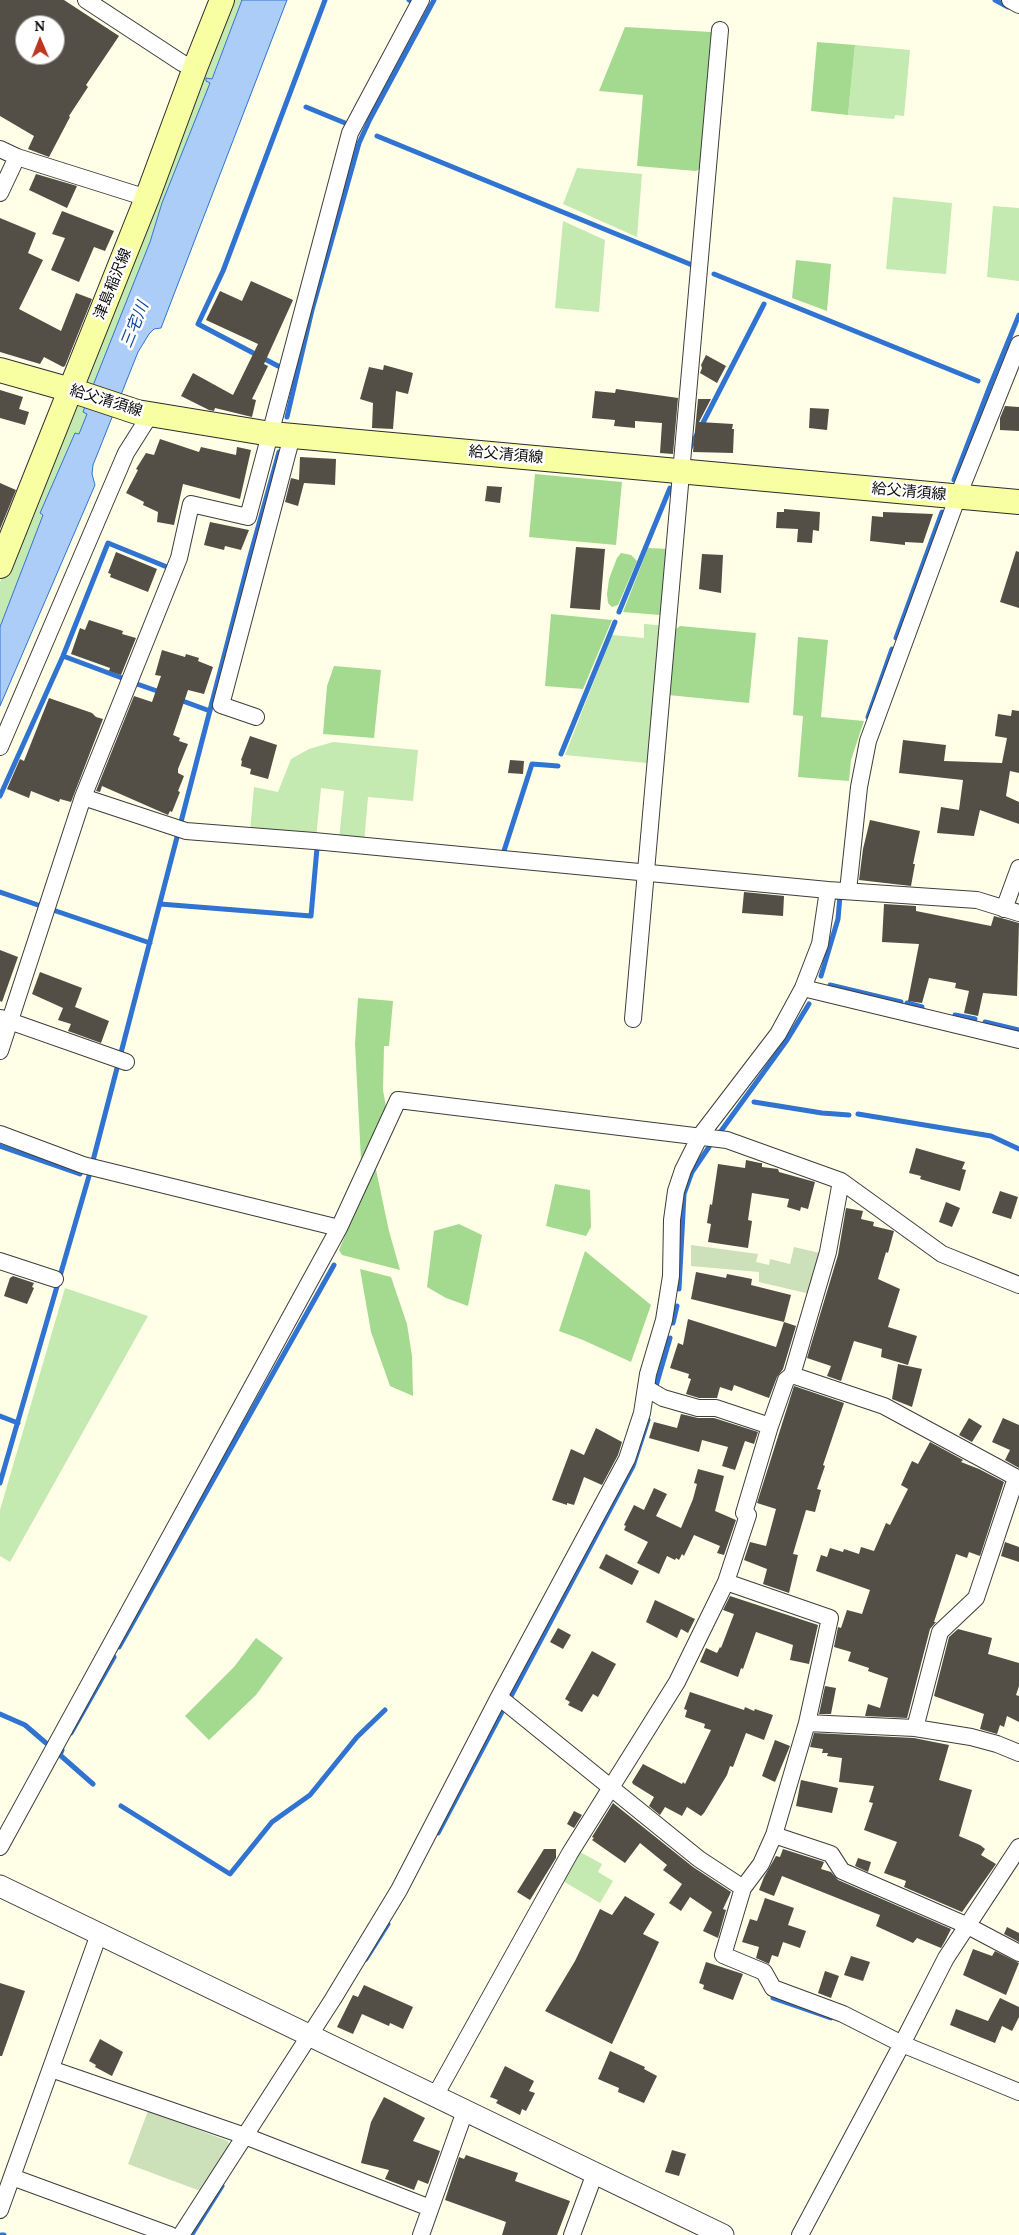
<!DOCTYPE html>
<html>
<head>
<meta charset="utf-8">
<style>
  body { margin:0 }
  #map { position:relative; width:1019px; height:2235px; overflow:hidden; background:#ffffe8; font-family:Lora,serif }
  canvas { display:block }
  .north { position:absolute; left:15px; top:15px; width:50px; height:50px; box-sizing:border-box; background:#fff; border:1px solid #9d9d9d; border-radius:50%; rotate:359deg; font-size:14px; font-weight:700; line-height:20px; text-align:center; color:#0a0a0a }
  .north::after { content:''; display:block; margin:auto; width:18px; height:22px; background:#bd3620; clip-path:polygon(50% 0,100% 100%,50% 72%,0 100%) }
</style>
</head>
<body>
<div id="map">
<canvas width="1019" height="2235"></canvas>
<div class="north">N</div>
</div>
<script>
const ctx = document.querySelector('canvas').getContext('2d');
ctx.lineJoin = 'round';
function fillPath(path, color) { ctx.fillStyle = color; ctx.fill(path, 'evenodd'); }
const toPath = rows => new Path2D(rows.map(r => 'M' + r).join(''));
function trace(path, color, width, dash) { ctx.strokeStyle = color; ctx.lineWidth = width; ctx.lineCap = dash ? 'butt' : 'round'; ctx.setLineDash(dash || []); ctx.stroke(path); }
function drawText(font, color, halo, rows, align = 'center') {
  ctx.font = font + ' Lora,"Noto Sans JP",serif'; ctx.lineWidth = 5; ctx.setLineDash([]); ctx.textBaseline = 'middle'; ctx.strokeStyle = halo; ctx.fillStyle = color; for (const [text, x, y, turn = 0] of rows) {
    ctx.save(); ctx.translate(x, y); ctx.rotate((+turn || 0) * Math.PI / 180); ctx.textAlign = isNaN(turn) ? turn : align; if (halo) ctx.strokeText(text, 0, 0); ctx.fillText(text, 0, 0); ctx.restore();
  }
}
fillPath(toPath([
  [232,0,242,0,211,80,207,78,206,81,211,83,162,203,150,242,105,356,92,388,85,387],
  [855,45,910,50,904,116,895,115,894,119,848,115],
  [577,168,642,174,637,237,563,204],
  [893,197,952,203,946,274,886,269],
  [993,206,1019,208,1019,281,987,277],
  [563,221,605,240,599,312,555,308],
  [76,404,85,407,88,414,79,434,75,433,40,513,43,515,0,627,0,582],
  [644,624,658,625,662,630,651,759,647,763,565,755,612,635,644,638],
  [333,742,418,750,413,801,368,797,364,843,339,840,344,791,321,788,316,838,250,832,254,787,278,792,291,759,309,749],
  [65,1288,148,1316,10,1562,0,1556,0,1510],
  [580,1852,602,1864,598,1872,613,1881,600,1903,563,1881]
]), '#c4e9b1');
fillPath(toPath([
  [625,27,711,32,714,38,703,167,696,171,637,166,643,95,599,91],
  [817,42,855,45,848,115,811,111],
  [796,260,831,264,827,311,792,298],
  [535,474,622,482,616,545,529,537],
  [648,548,669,549,664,610,660,615,623,612],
  [621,553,631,555,637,561,618,605,612,607,608,603,607,594,609,579,617,558],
  [551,614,612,620,583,689,545,686],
  [680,626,756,633,749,703,668,695,673,631],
  [798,637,828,640,821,717,864,721,851,760,849,781,798,777,803,716,793,715],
  [334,666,381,670,374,738,323,734,327,686],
  [358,998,393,1001,389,1046,384,1046,383,1090,386,1107,361,1160,355,1044],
  [375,1165,389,1231,400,1270,342,1255,339,1250],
  [555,1184,590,1190,591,1227,586,1236,546,1226],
  [459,1224,482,1235,468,1306,446,1298,427,1287,434,1231],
  [585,1251,651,1305,631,1362,583,1340,559,1331],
  [360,1269,391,1277,407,1324,412,1356,413,1396,390,1386,371,1332],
  [256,1638,283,1658,256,1695,209,1740,185,1716,234,1667]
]), '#a4da90');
fillPath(toPath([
  [691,1245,758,1254,756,1262,769,1265,770,1259,790,1264,794,1247,820,1253,810,1294,759,1282,759,1272,691,1266],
  [148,2111,228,2141,230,2148,203,2192,128,2164]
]), '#cce0ba');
const water = toPath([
  [242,0,287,0,161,328,154,329,149,334,138,352,93,465,92,474,95,485,0,706,0,627,43,515,40,513,75,433,79,434,87,414,83,412,92,388,150,242,162,203,210,83,206,81,206,78,212,79,242,0]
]);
fillPath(water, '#abcdf8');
trace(water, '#3073d1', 1);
trace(toPath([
  [409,0,411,1],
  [995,0,1008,7],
  [306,107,345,123],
  [377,136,692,265],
  [714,274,978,381],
  [278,366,198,324,223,271,325,0],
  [287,417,312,310,359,143,370,119,434,0],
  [690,448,764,304],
  [954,480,990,386,1019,315],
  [619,612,670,488],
  [896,638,942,512],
  [63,656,122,678],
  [137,684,160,692],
  [180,700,210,711],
  [868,717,892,649],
  [561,754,615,622],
  [0,796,63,656,108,543,167,567],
  [503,854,532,764,558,766],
  [0,892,38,905],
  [160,904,311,916,317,848,322,848],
  [53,910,150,943],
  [821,976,838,919,840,896],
  [830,985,901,1002],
  [907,1003,922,1007],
  [955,1015,975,1019],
  [985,1022,1019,1030],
  [754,1102,822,1113,849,1115],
  [858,1114,991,1136,1019,1149],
  [721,1131,787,1040,809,1004],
  [0,1146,80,1174],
  [679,1289,684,1194,692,1172,709,1147],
  [673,1323,677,1306],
  [656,1386,670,1338],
  [0,1416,18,1423],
  [0,1483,89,1176,249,560,279,452],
  [119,1647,334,1265],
  [510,1698,633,1466,648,1420],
  [0,1714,25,1725,46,1743],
  [71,1733,114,1657],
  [62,1750,60,1755,93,1784],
  [121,1806,230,1874,272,1822,310,1795,357,1737,385,1710],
  [438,1833,503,1710],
  [366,1959,388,1924],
  [773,1998,831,2018],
  [192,2234,222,2186],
  [1,2235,4,2235]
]), '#3073d1', 5);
fillPath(toPath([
  [0,0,64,0,119,36,86,85,88,87,69,116,70,117,49,157,28,149,34,136,0,116],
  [25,25,55,25,55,55,25,55],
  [36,174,77,186,67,208,29,190],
  [62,211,114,231,105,251,94,247,79,282,51,270,65,238,52,234],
  [0,218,36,233,28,253,43,260,19,309,61,331,76,293,92,299,65,366,63,367,44,357,40,364,0,352],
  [251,281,293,300,264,364,268,366,252,399,256,400,252,417,215,408,214,411,209,410,181,396,193,373,233,395,258,344,206,320,220,291,242,301],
  [706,355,726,366,717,383,700,373,702,368,701,365],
  [384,365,413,373,408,394,396,391,393,429,372,428,373,403,360,399,369,367,383,370],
  [616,389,678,398,673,454,660,453,662,423,635,421,635,428,614,426,615,420,592,418,595,391,615,393],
  [0,390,23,397,19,409,29,412,25,425,0,418],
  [698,399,711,399,699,422,733,424,732,429,734,429,733,453,693,452],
  [1005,406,1019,407,1019,431,1000,430,1000,418],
  [810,408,829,409,827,430,809,428],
  [160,439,199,452,201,447,236,455,237,447,251,450,240,499,183,484,174,525,157,522,158,512,143,505,144,502,126,493,138,470,136,469,146,453,154,455],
  [300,457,336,459,335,485,304,483,298,506,285,502,291,478,299,480],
  [0,483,16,490,0,529],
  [487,486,502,487,500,503,485,501],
  [784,509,820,512,819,531,813,530,812,543,797,542,798,529,776,528,777,512,784,512],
  [883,512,933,514,923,543,905,542,905,545,870,541,872,516,883,517],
  [210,522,249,530,241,550,225,546,224,550,204,545],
  [576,547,605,549,600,610,570,608],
  [1016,551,1019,552,1019,608,1000,602],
  [116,552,157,569,148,592,110,577,111,574,108,573],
  [702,554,723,555,721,593,699,589],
  [89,620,123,631,122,634,136,638,121,675,109,671,110,668,71,654,80,628,85,630],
  [162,650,185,657,186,654,199,658,198,661,213,667,204,694,188,690,173,735,180,738,179,741,188,744,178,769,178,773,184,776,178,791,180,792,172,812,170,811,168,815,102,786,100,792,96,791,134,696,152,702,161,676,155,675],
  [49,698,92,713,96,717,103,719,71,802,60,799,59,802,31,791,29,798,7,789,20,759,24,761],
  [1012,710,1019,711,1019,773,1010,771,1006,796,1019,802,1019,824,980,810,974,836,937,833,941,807,959,810,963,780,899,773,903,740,946,745,944,761,1002,763,1007,738,995,736,998,714,1011,716],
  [250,736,277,745,268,779,250,774,251,769,241,766,242,761,241,760],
  [510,760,524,761,523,774,508,773],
  [870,820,920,831,913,864,915,864,911,886,859,880,863,849],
  [744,892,784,896,783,916,742,913],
  [884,904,916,906,916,911,991,926,994,916,1019,923,1017,996,983,993,978,1016,964,1013,969,991,955,988,956,983,929,978,922,1003,908,1001,919,944,882,942],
  [0,950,18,957,2,1002,0,1001],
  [40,972,82,988,75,1007,109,1021,101,1043,68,1031,71,1024,58,1020,63,1008,32,994],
  [916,1148,965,1162,962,1169,966,1170,960,1191,920,1179,921,1176,909,1173],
  [746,1160,760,1163,762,1163,762,1167,778,1169,779,1172,815,1182,808,1209,801,1207,800,1211,787,1207,789,1199,752,1193,748,1220,752,1221,748,1248,708,1242,711,1224,707,1223,710,1204,712,1205,718,1164,745,1168],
  [1000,1191,1018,1197,1011,1219,992,1213],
  [946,1202,960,1208,952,1227,939,1222],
  [846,1208,863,1211,861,1219,874,1222,873,1226,894,1231,888,1253,886,1252,878,1279,900,1289,888,1327,917,1336,908,1365,881,1357,882,1349,854,1341,841,1381,827,1376,831,1366,807,1358,838,1255],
  [696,1272,726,1278,727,1274,752,1279,751,1285,791,1295,784,1322,691,1299],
  [13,1276,34,1283,32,1287,34,1288,27,1304,4,1296,10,1278],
  [688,1319,776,1347,784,1322,796,1326,783,1369,777,1377,769,1398,734,1385,732,1391,720,1387,717,1398,699,1398,686,1394,691,1379,688,1378,689,1374,670,1368,678,1343,683,1345],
  [898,1364,922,1369,912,1407,892,1399],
  [794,1386,844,1403,823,1465,825,1466,817,1489,821,1490,815,1512,806,1510,793,1554,798,1555,789,1593,763,1584,767,1569,744,1560,750,1542,766,1546,776,1509,757,1503],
  [681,1414,698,1418,714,1418,758,1432,754,1444,745,1441,735,1470,722,1466,728,1447,702,1440,699,1452,649,1438,654,1422,677,1428],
  [969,1418,982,1426,972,1442,959,1435],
  [1003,1418,1019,1425,1019,1468,1005,1460,1010,1450,992,1442],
  [596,1428,622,1442,618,1455,602,1485,584,1477,574,1505,567,1503,567,1505,552,1500,571,1449,584,1455],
  [930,1442,963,1460,961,1462,979,1469,1004,1482,980,1556,969,1552,967,1558,956,1554,934,1622,936,1622,930,1629,907,1718,865,1716,868,1704,880,1708,888,1678,868,1671,869,1668,848,1661,851,1652,834,1647,838,1627,841,1628,847,1610,862,1614,870,1590,816,1571,821,1555,827,1557,830,1548,843,1552,844,1549,859,1554,861,1547,874,1551,886,1523,890,1525,908,1489,901,1485,912,1461,918,1464],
  [698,1469,724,1476,715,1511,736,1520,724,1555,717,1553,720,1546,694,1535,684,1556,682,1554,679,1560,676,1558,675,1560,667,1556,659,1574,637,1563,648,1542,624,1530,626,1526,624,1525,634,1505,644,1510,654,1488,667,1494,656,1516,681,1528,693,1499,697,1484,694,1483],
  [1005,1542,1019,1547,1019,1562,1001,1556],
  [606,1554,639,1571,632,1585,599,1568],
  [730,1596,818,1625,809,1664,790,1660,793,1645,756,1632,743,1669,741,1668,738,1677,700,1662,706,1648,717,1653,720,1647,721,1648,734,1614,723,1610],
  [655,1600,695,1619,688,1633,681,1629,677,1638,646,1622],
  [558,1628,571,1635,563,1649,550,1642],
  [958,1629,992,1638,988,1654,1019,1663,1019,1686,1016,1695,1019,1696,1019,1722,1007,1716,1004,1727,1000,1725,997,1734,980,1729,984,1714,934,1696,949,1637],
  [592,1651,616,1664,598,1697,593,1694,582,1712,568,1705,570,1702,565,1699],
  [825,1686,836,1688,831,1714,819,1714],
  [690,1692,744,1710,745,1707,754,1711,755,1709,773,1715,764,1740,746,1733,733,1767,730,1766,727,1775,704,1813,701,1816,687,1807,682,1816,665,1807,660,1815,649,1806,654,1797,633,1784,632,1782,643,1764,682,1784,683,1782,685,1784,711,1730,704,1728,705,1724,685,1717,687,1710,684,1709],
  [814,1733,914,1738,949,1745,939,1780,972,1790,959,1836,980,1845,985,1849,981,1855,996,1864,962,1912,904,1887,906,1881,884,1873,897,1842,864,1830,873,1803,869,1802,874,1786,839,1782,842,1758,827,1756,828,1753,822,1753,823,1749,810,1747],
  [775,1740,790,1746,775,1782,762,1776],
  [801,1780,838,1788,832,1813,796,1806],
  [613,1803,693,1867,731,1892,723,1909,726,1910,718,1938,703,1931,712,1912,690,1897,681,1911,669,1903,682,1884,663,1870,667,1865,640,1843,625,1863,592,1840,594,1838,592,1837],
  [574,1811,582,1815,574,1828,567,1824],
  [544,1849,556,1849,556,1858,530,1900,517,1892],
  [783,1849,824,1862,821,1869,831,1872,838,1880,951,1929,945,1941,941,1948,917,1938,913,1943,876,1926,880,1915,782,1876,774,1896,759,1890,764,1877,776,1856,780,1857],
  [858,1858,871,1862,868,1872,855,1866],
  [625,1896,655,1914,643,1934,659,1942,612,2044,545,2011,575,1961,600,1909,612,1915],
  [765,1898,794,1908,788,1925,806,1931,800,1948,783,1942,778,1957,772,1955,769,1964,756,1958,759,1947,742,1942,750,1919,757,1921],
  [1007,1927,1019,1933,1019,1942,1004,1934],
  [973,1949,992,1956,995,1951,1019,1963,1006,1995,963,1975],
  [851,1956,870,1962,863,1981,844,1975],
  [706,1962,743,1974,733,2000,703,1989,704,1985,699,1983],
  [825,1971,839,1976,831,1998,818,1993],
  [0,1983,25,1991,2,2056,0,2056],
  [364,1985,413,2007,403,2029,390,2023,389,2026,362,2014,353,2034,337,2027,353,1995,358,1997],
  [1000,1998,1019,2007,1019,2017,1012,2031,1002,2026,995,2043,950,2025,956,2009,988,2021],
  [100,2039,123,2052,112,2076,95,2067,96,2065,89,2061],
  [610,2051,645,2067,644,2069,657,2076,644,2103,618,2092,619,2088,598,2079],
  [505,2066,534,2081,529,2091,535,2093,526,2111,522,2109,520,2115,496,2103,498,2100,490,2097],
  [384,2097,425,2118,413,2141,440,2151,428,2184,418,2180,414,2190,385,2179,389,2170,361,2163,371,2122],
  [672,2150,686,2154,679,2176,665,2172],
  [466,2155,518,2173,515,2181,570,2201,557,2235,502,2235,506,2222,445,2200,459,2157,464,2159]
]), '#534e46');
const minor = toPath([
  [86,0,182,63,195,68],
  [1010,0,1019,5],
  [0,149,17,157,147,198],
  [0,193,17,157],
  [256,717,221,705,292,436],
  [0,747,126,453,150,415],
  [83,797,186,831,314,841,828,890,977,900,1019,913],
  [848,891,859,787,868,741,958,496,1019,344],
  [1004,909,1019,868],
  [803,988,1019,1040],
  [1,1018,126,1062],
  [633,1019,720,30],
  [0,1051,83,797,179,558,191,504,248,517,350,133,421,0],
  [0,1134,83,1165,339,1228],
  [0,1261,55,1279],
  [792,1375,828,1252,841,1181],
  [646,1388,663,1398,698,1408,716,1408,770,1426,786,1380,792,1375,884,1406,1019,1479],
  [726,1582,748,1515,744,1513,770,1426],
  [499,1697,699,1859,743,1888,723,1955,764,1972,773,1988,843,2014,902,2044,1019,2092],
  [915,1728,940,1632,976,1598,1016,1478],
  [774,1835,831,1854,842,1871,966,1925,1019,1953],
  [0,1847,339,1228,398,1100,727,1140,841,1181,942,1254,1019,1285],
  [743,1888,761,1864,774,1835,807,1723],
  [51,2069,245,2136,430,2208],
  [435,2096,570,1853,677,1682,726,1582,830,1618,807,1723,915,1728,971,1737,997,1744,1019,1753],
  [12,2177,170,2235],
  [0,2210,99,1934],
  [181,2235,333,1999,399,1890,499,1697,627,1459,642,1413,648,1374,664,1320,671,1276,672,1220,676,1191,683,1170,700,1136,778,1034,803,988,820,944,828,890],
  [421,2235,465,2111],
  [572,2235,595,2173],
  [800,2235,902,2044,946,1958,1019,1847]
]);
const tertiary = toPath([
  [0,1886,723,2235]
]);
const secondary = toPath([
  [0,370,71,390,137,412,271,434,1019,502],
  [0,566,147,198,195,68,222,0]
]);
trace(minor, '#3d3d3d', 18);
trace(tertiary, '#3d3d3d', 23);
trace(secondary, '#2c2c2c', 26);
trace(minor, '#fff', 16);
trace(tertiary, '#fff', 21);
trace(secondary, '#f8ffa3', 24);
drawText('15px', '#0a0a0a', '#fff', [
  ["津島稲沢線",113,284,-68],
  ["給父清須線",106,401,17],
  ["給父清須線",506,455,5],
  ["給父清須線",909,492,5]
]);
drawText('italic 16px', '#12479e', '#fff', [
  ["三宅川",135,325,-68]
]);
</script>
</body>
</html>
